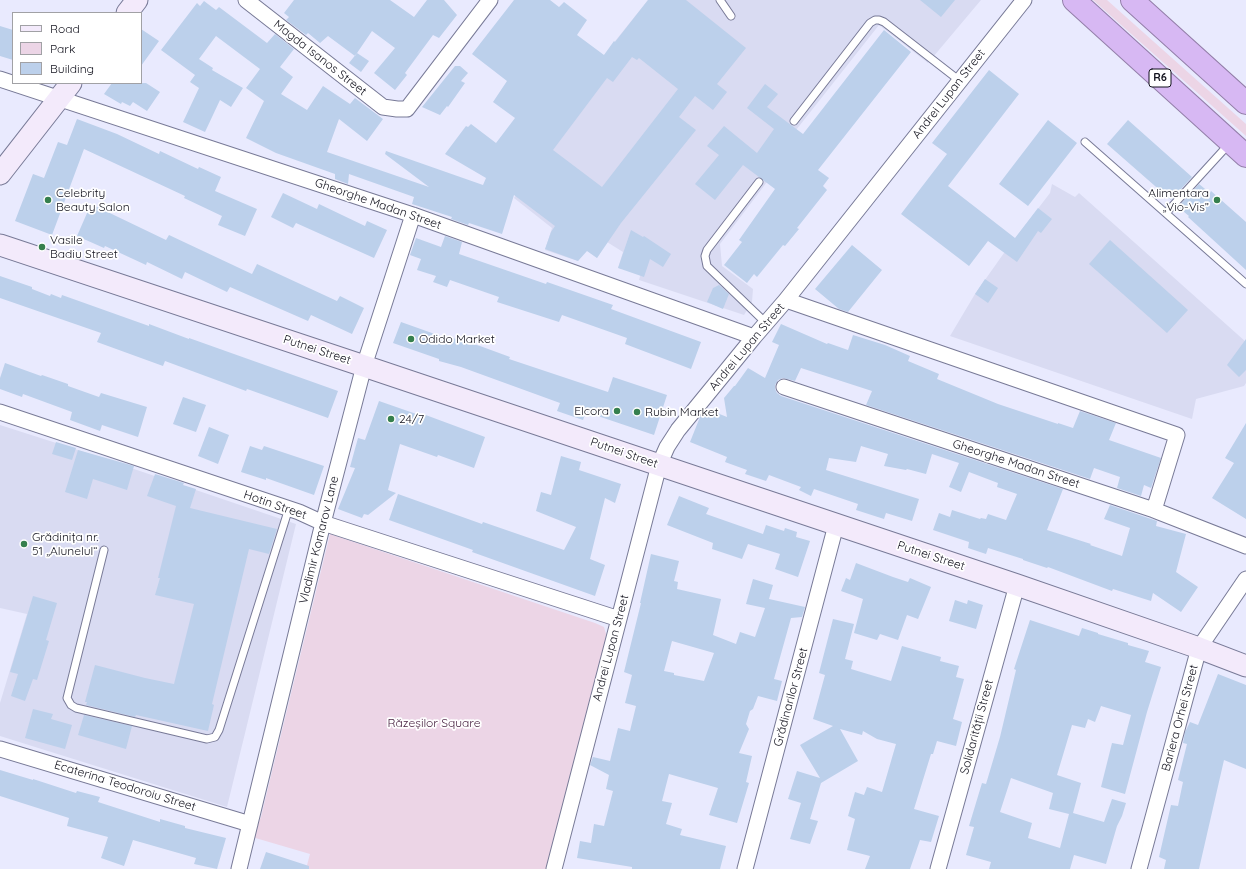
<!DOCTYPE html>
<html>
<head>
<meta charset="utf-8">
<style>
  body { margin:0 }
  #map { position:relative; width:1246px; height:869px; overflow:hidden; background:#e9eafe; font-family:Quicksand,sans-serif }
  canvas { display:block }
  .legend { position:absolute; left:12px; top:12px; width:130px; height:72px; box-sizing:border-box; background:#fff; border:1px solid #a1a1a5; margin:0; padding:5px 7px; list-style:none; font-size:12px; color:#13131e }
  .legend li { display:flex; align-items:center; gap:8px; height:20px }
  .legend b { width:20px; border:1px solid #a1a1a5 }
</style>
</head>
<body>
<div id="map">
<canvas width="1246" height="869"></canvas>
<ul class="legend">
<li><b style="height:5px;background:#f3eafb"></b>Road</li>
<li><b style="height:11px;background:#ecd5e6"></b>Park</li>
<li><b style="height:11px;background:#bcd0eb"></b>Building</li>
</ul>
</div>
<script>
const ctx = document.querySelector('canvas').getContext('2d');
ctx.lineJoin = 'round';
function fillPath(path, color) { ctx.fillStyle = color; ctx.fill(path, 'evenodd'); }
const toPath = rows => new Path2D(rows.map(r => 'M' + r).join(''));
function trace(path, color, width, dash) { ctx.strokeStyle = color; ctx.lineWidth = width; ctx.lineCap = dash ? 'butt' : 'round'; ctx.setLineDash(dash || []); ctx.stroke(path); }
function drawText(font, color, halo, rows, align = 'center') {
  ctx.font = font + ' Quicksand,sans-serif'; ctx.lineWidth = 3.5; ctx.setLineDash([]); ctx.textBaseline = 'middle'; ctx.strokeStyle = halo; ctx.fillStyle = color; for (const [text, x, y, turn = 0] of rows) {
    ctx.save(); ctx.translate(x, y); ctx.rotate((+turn || 0) * Math.PI / 180); ctx.textAlign = isNaN(turn) ? turn : align; if (halo) ctx.strokeText(text, 0, 0); ctx.fillText(text, 0, 0); ctx.restore();
  }
}
fillPath(toPath([
  [648,0,981,0,928,63,879,25,785,144,792,149,720,244,722,266,753,289,752,302,744,315,639,280,641,273,618,268,623,252,607,242,597,258,586,250,578,261,545,250,552,228,514,198,596,65],
  [1052,184,1075,197,1079,193,1246,342,1246,383,1244,386,1196,399,1192,419,950,336,975,294,1004,253,1050,193],
  [0,425,78,450,296,524,227,807,0,736,0,703,27,614,0,608]
]), '#d9dbf2');
fillPath(toPath([
  [1093,0,1107,0,1246,124,1246,136],
  [330,534,595,623,604,627,606,634,605,645,547,869,306,869,310,854,252,837,261,817,267,792]
]), '#ecd5e6');
fillPath(toPath([
  [294,0,390,0,414,17,427,0,444,0,457,15,439,38,433,35,405,73,407,75,395,90,374,73,395,48,372,31,355,56,328,36,320,43,308,33,306,35,286,20,289,17,284,13],
  [514,0,550,0,559,7,564,2,587,20,577,35,604,55,614,41,615,42,648,0,686,0,746,48,717,84,727,92,713,110,695,96,679,117,696,130,621,223,597,258,587,251,578,261,545,249,551,232,555,226,514,195,502,234,469,223,468,225,451,219,452,217,412,204,414,197,349,174,348,184,335,179,335,174,276,153,246,138,264,101,246,88,260,69,216,36,199,59,213,68,212,70,243,88,231,107,220,100,205,132,183,122,199,88,190,82,195,75,161,50,197,3,200,6,204,1,216,10,219,7,267,43,275,34,294,49,280,67,293,77,281,94,307,110,323,86,350,104,355,98,383,119,367,141,339,119,327,152,429,187,385,154,386,151,483,185,486,178,445,154,466,126,468,127,471,124,496,143,515,118,493,102,507,81,472,54],
  [632,57,637,60,639,58,678,89,602,187,553,150,607,78,613,82],
  [920,0,955,0,941,17],
  [0,26,13,30,13,60,0,56],
  [141,29,159,41,141,66],
  [884,30,911,52,818,170,829,178,823,186,827,190,797,228,799,229,785,246,783,245,757,277,754,274,747,283,724,265,742,242,739,240,775,189,743,165,715,200,695,184,719,155,707,146,724,126,757,153,774,129,747,108,765,84,778,94,767,107,803,134],
  [357,53,369,61,361,72,349,63],
  [455,66,460,66,468,73,461,81,465,83,448,107,447,106,440,115,422,107],
  [989,70,1019,94,948,186,1015,238,1038,208,1052,219,1041,233,1038,231,1017,262,988,241,969,266,901,214,947,154,932,143],
  [112,83,146,83,160,92,147,111,133,102,130,106,122,102,121,104,104,94],
  [77,119,117,134,159,154,160,151,198,169,199,167,221,177,215,191,257,209,245,236,218,225,222,216,184,198,185,196,84,149,52,235,15,221,33,174,44,178,58,142,67,145],
  [1048,120,1077,143,1028,206,999,184],
  [1128,120,1192,177,1171,200,1107,144],
  [1199,184,1210,193,1211,191,1246,222,1246,270,1188,217,1189,216,1178,207],
  [283,193,317,209,319,204,365,226,367,221,387,230,374,258,296,223,293,228,271,217],
  [91,204,166,240,169,235,252,274,257,264,337,301,340,296,364,308,352,334,311,315,308,321,230,287,227,292,185,272,182,279,147,262,146,265,105,246,104,248,77,236],
  [631,230,643,237,644,236,671,254,663,267,650,259,644,277,618,268],
  [445,236,462,242,459,254,546,284,547,282,613,305,611,309,701,342,691,369,625,344,627,338,562,315,559,322,497,302,499,297,450,280,447,287,433,282,436,276,417,270,421,259,410,255,416,238,441,247],
  [1110,240,1188,310,1167,333,1089,264],
  [852,245,882,270,848,312,839,309,815,289],
  [0,276,32,287,32,289,50,296,51,294,61,298,62,295,149,326,149,324,189,339,189,338,338,391,328,418,250,390,247,389,246,391,165,361,163,366,97,342,101,333,0,298],
  [985,279,998,288,988,303,975,294],
  [719,285,729,294,723,309,707,302,713,288],
  [401,322,446,338,446,336,480,346,510,357,509,359,608,392,613,377,667,395,654,435,586,412,583,420,557,411,560,403,461,367,439,361,439,359,393,343],
  [781,324,827,344,828,343,848,350,853,335,885,345,910,356,908,361,939,374,937,379,998,404,1058,424,1058,423,1073,428,1080,411,1116,423,1109,440,1161,458,1151,488,1144,485,1141,496,1117,488,1120,477,1094,468,1090,479,866,405,872,391,801,368,795,381,783,378,778,380,775,385,775,389,777,393,781,396,1063,489,1047,530,1091,544,1090,545,1122,556,1130,528,1104,519,1110,505,1157,521,1156,526,1186,534,1176,572,1198,587,1181,612,1153,593,1151,601,1113,589,1112,591,1048,567,1047,568,1023,560,1023,559,988,548,986,554,968,548,969,542,933,530,939,513,950,517,952,510,980,519,981,518,986,519,988,514,1006,520,1017,494,997,487,998,483,969,472,961,492,949,487,959,463,932,454,926,474,907,469,906,470,884,466,888,454,861,446,856,462,829,458,826,470,919,499,912,521,886,513,884,519,856,510,858,504,814,489,811,496,799,490,801,487,769,475,766,481,745,474,747,470,725,462,727,457,690,442,700,417,707,409,727,417,724,398,734,386,735,386,748,368,765,378,779,345,772,342],
  [1246,339,1246,370,1239,377,1227,365],
  [5,363,41,376,42,375,68,384,68,386,99,397,101,393,147,407,138,437,102,425,100,431,70,420,72,412,23,394,22,397,0,389,0,378],
  [183,397,206,405,196,432,173,424],
  [379,401,422,416,423,414,485,437,474,468,438,455,437,457,400,444,388,490,396,493,368,515,364,514,362,518,338,509,355,468,350,467,358,438,365,440],
  [1246,423,1246,519,1212,498,1234,463,1225,458],
  [209,427,229,435,218,464,198,456],
  [56,442,76,448,72,460,52,454],
  [250,446,262,450,264,446,324,466,314,495,266,478,266,480,241,472],
  [78,450,134,466,127,490,93,479,87,499,65,492],
  [561,456,581,462,579,470,621,484,615,503,605,498,590,559,605,565,595,596,472,552,473,550,389,520,398,494,482,524,483,522,564,550,576,527,536,511,541,492,551,495],
  [155,474,184,483,183,485,196,489,190,508,277,529,269,554,249,549,212,704,214,705,208,731,136,715,135,717,86,705,87,702,85,702,95,665,145,678,174,684,194,604,155,595,160,578,158,578,176,506,147,496],
  [679,496,709,508,706,514,763,534,766,525,784,531,785,528,797,532,796,537,810,541,798,577,775,569,780,554,748,544,742,559,712,549,713,543,667,525],
  [651,554,679,561,674,581,678,582,677,589,721,599,713,635,736,644,740,632,755,637,765,608,746,604,753,579,773,585,769,599,805,607,802,617,791,618,774,679,782,681,777,701,758,696,753,709,750,711,746,724,749,729,739,753,752,756,746,782,749,783,737,823,709,815,718,788,669,774,662,801,672,803,666,824,682,829,680,835,726,846,720,869,632,869,632,867,577,858,580,841,591,843,594,824,604,826,613,791,606,789,609,775,590,765,593,757,610,761,618,728,630,731,636,706,625,703,632,675,624,672,641,603,640,603],
  [672,641,714,653,704,681,674,675,674,673,664,671],
  [856,563,893,577,908,582,910,578,931,587,918,619,907,615,898,640,880,634,877,640,854,633,863,599,841,591,846,578,850,580],
  [33,596,57,603,46,640,49,641,37,680,33,679,25,701,11,696,18,674,10,672],
  [955,600,967,604,968,600,983,605,976,629,949,621],
  [833,619,854,624,845,659,853,661,851,669,891,681,902,646,941,657,940,661,959,666,956,677,964,679,953,719,962,722,956,746,937,741,933,754,931,754,914,809,939,816,931,842,920,840,910,869,865,869,870,856,847,850,855,819,848,816,855,792,864,795,867,787,882,792,896,744,877,739,863,731,862,735,840,729,858,761,821,783,810,819,818,821,810,844,790,839,801,803,788,799,797,771,820,778,800,745,833,726,813,719,825,675,819,673],
  [1030,620,1079,636,1082,628,1098,633,1098,634,1128,643,1128,645,1149,651,1145,662,1161,667,1147,712,1125,794,1101,787,1112,743,1123,745,1131,715,1101,706,1095,722,1088,719,1085,728,1072,725,1057,775,1081,783,1073,813,1104,822,1112,799,1126,803,1122,816,1117,826,1106,864,1074,855,1070,869,989,869,991,862,966,855,974,827,969,826,982,783,986,784,1000,737,1016,670,1014,669],
  [1011,778,1053,793,1049,809,1069,814,1060,848,1028,838,1032,823,1000,812],
  [1218,674,1246,685,1246,769,1224,760,1199,869,1164,869,1166,860,1159,857,1171,805,1178,806,1183,782,1178,780,1187,744,1183,743,1185,732,1190,722,1198,725],
  [33,709,53,714,51,719,72,725,65,749,25,738],
  [84,715,132,726,126,749,78,735],
  [0,770,33,780,33,779,76,793,77,791,100,797,98,802,160,822,160,819,185,826,185,828,226,838,217,869,194,864,196,858,133,840,124,866,101,858,108,837,67,826,69,818,0,796],
  [266,852,309,866,309,869,260,869]
]), '#bcd0eb');
const lane = toPath([
  [720,0,731,16],
  [794,121,870,23,875,20,879,20,884,22,960,81],
  [1085,142,1246,284],
  [759,182,707,250,705,256,707,266,766,323],
  [1166,213,1229,144],
  [104,550,67,698,71,705,76,708,207,739,215,737,219,730,289,508]
]);
const street = toPath([
  [246,0,383,107,397,109,407,109,490,0],
  [0,79,413,215,754,337],
  [786,300,1177,435,1154,510],
  [784,387,1154,510,1246,546],
  [0,412,299,512,323,523,619,619],
  [0,749,250,824],
  [239,869,323,523,364,366,413,215],
  [554,869,659,465,667,447,678,430,754,337,786,300,1024,0],
  [745,869,836,525],
  [938,869,1017,585],
  [1139,869,1199,648,1246,579]
]);
const secondary = toPath([
  [127,13,137,0],
  [0,174,71,83],
  [0,245,364,366,1017,585,1199,648,1246,666]
]);
const highway = toPath([
  [1074,0,1246,156],
  [1132,0,1246,103]
]);
trace(lane, '#787a97', 9);
trace(street, '#787a97', 17);
trace(secondary, '#787a97', 23);
trace(highway, '#927ea8', 24);
trace(lane, '#fff', 7);
trace(street, '#fff', 15);
trace(secondary, '#f3eafb', 21);
trace(highway, '#d7b8f3', 22);
for (const [x, y, r, color] of [
  [48,200,4,"#357f4d"],
  [1217,200,4,"#357f4d"],
  [42,247,4,"#357f4d"],
  [411,339,4,"#357f4d"],
  [617,411,4,"#357f4d"],
  [637,412,4,"#357f4d"],
  [391,419,4,"#357f4d"],
  [24,544,4,"#357f4d"]
]) { const dot = new Path2D(); dot.arc(x, y, r, 0, 2 * Math.PI); ctx.fillStyle = color; ctx.fill(dot); trace(dot, '#fff', 1.5); }
for (const [x, y, w] of [
  [1160,78,22]
]) { const box = new Path2D(); box.roundRect(x - w / 2, y - 9, w, 18, 3); ctx.fillStyle = '#fff'; ctx.fill(box); trace(box, '#13131e', 1); }
drawText('bold 11px', '#13131e', null, [
  ["R6",1160,78]
]);
drawText('12px', '#13131e', '#fff', [
  ["Magda Isanos Street",320,58,38],
  ["Andrei Lupan Street",949,94,-52],
  ["Gheorghe Madan Street",378,204,19],
  ["Andrei Lupan Street",747,347,-50],
  ["Putnei Street",317,350,18],
  ["Putnei Street",624,453,19],
  ["Gheorghe Madan Street",1016,464,18],
  ["Hotin Street",275,505,19],
  ["Vladimir Komarov Lane",319,540,-76],
  ["Putnei Street",931,556,18],
  ["Andrei Lupan Street",611,648,-75],
  ["Grădinarilor Street",791,697,-75],
  ["Bariera Orhei Street",1180,718,-75],
  ["Solidarității Street",977,727,-75],
  ["Ecaterina Teodoroiu Street",125,786,17]
]);
drawText('12px', '#13131e', '#fff', [
  ["Celebrity",56,193],
  ["Beauty Salon",56,207],
  ["Alimentara",1209,193,"right"],
  ["„Vio-Vis”",1209,207,"right"],
  ["Vasile",50,240],
  ["Badiu Street",50,254],
  ["Odido Market",419,339],
  ["Elcora",609,411,"right"],
  ["Rubin Market",645,412],
  ["24/7",399,419],
  ["Grădinița nr.",32,537],
  ["51 „Alunelul“",32,551]
], 'left');
drawText('12px', '#431c3c', '#fff', [
  ["Răzeșilor Square",434,723]
]);
</script>
</body>
</html>
